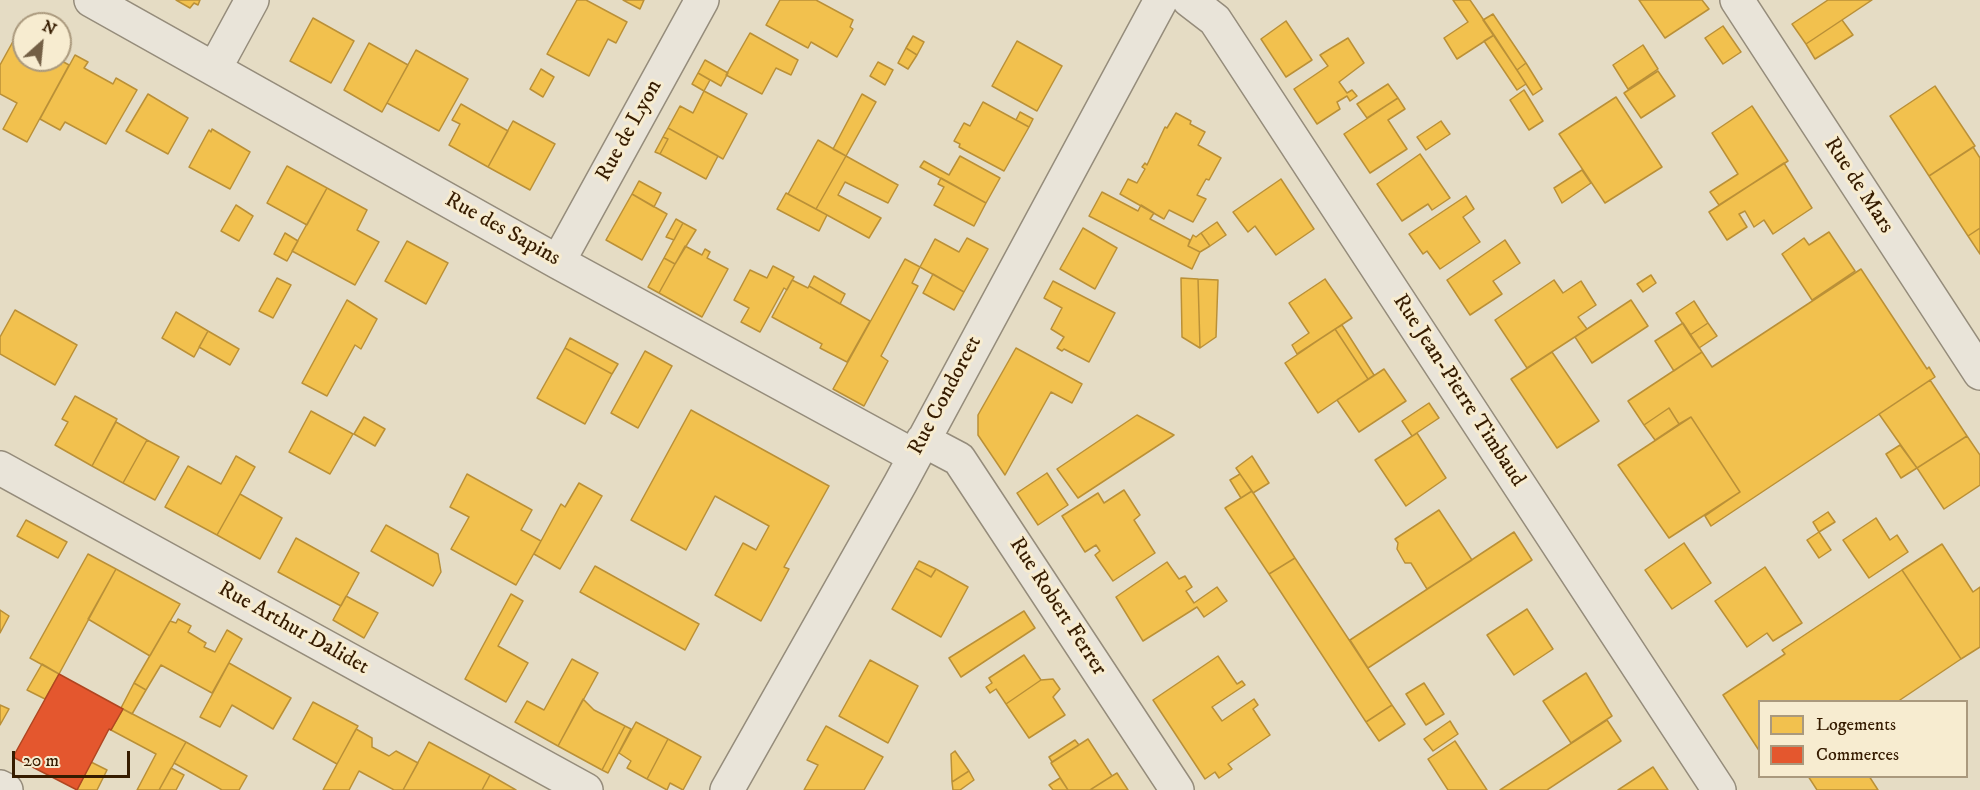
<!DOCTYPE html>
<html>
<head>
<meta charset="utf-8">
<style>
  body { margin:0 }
  #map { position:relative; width:1980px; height:790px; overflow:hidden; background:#e5dcc4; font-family:"IM FELL DW Pica",serif }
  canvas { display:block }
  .legend { position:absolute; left:1758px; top:700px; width:210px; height:78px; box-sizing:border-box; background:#f7ecd0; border:2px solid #aa997d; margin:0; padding:8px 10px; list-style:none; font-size:18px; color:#361c00 }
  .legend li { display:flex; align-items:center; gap:12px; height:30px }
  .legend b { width:30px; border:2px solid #aa997d }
  .north { position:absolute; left:12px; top:12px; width:60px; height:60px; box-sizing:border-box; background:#f7ecd0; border:2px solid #aa997d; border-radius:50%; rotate:27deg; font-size:16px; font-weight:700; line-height:24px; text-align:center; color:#361c00 }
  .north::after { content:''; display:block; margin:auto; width:21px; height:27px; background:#735f45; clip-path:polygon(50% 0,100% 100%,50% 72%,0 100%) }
  .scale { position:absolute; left:12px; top:751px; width:118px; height:27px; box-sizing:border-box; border:3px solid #361c00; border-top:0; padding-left:8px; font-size:18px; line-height:21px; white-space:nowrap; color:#361c00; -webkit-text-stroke:4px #f7ecd0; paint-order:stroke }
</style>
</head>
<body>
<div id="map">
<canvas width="1980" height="790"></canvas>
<ul class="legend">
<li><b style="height:16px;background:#f2c14e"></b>Logements</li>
<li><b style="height:16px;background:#e4572e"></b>Commerces</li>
</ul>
<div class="north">N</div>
<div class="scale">20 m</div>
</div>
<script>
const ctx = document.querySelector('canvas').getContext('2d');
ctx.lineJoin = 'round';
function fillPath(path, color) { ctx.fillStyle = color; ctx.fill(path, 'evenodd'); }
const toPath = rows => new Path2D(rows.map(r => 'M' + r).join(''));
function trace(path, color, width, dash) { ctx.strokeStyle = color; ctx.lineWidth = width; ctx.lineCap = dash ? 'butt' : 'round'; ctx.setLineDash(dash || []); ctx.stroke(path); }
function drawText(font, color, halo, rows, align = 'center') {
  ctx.font = font + ' "IM FELL DW Pica",serif'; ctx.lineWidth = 6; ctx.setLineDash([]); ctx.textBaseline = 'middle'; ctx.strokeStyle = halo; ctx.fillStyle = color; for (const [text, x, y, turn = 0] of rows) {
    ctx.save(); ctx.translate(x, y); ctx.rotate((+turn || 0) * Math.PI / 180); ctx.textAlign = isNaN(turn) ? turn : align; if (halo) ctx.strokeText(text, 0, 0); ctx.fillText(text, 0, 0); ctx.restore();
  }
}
const homes = toPath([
  [176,0,200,0,198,5,194,3,190,8,176,0],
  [577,0,586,0,627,22,616,43,608,39,589,76,547,54,577,0],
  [623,0,644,0,640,9,623,0],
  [780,0,816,0,853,20,850,27,853,29,837,57,811,42,808,48,766,25,780,0],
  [1453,0,1470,0,1494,35,1457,59,1444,38,1468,22,1453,0],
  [1639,0,1702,0,1709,9,1665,38,1639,0],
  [1828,0,1872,0,1806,44,1792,24,1828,0],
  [1493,14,1526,63,1517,70,1483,20,1493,14],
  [313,18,354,41,331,83,290,61,313,18],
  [1842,20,1853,35,1815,59,1806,44,1842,20],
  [1286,21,1312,60,1286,77,1261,39,1286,21],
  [1723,26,1741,52,1723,64,1705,38,1723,26],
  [750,33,798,60,791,75,776,68,762,94,726,75,750,33],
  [1494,35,1526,84,1517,90,1484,41,1494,35],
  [16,36,24,40,24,60,60,60,69,65,27,142,3,129,17,103,0,94,0,65,16,36],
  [913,36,924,42,917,55,906,48,913,36],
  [1348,38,1364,63,1339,82,1347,93,1352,90,1357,96,1350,101,1347,96,1337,102,1340,109,1317,124,1294,89,1328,66,1320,55,1348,38],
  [1017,41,1062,66,1037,111,992,86,1017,41],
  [369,43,408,65,382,112,344,90,369,43],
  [1643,45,1658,69,1628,89,1613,65,1643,45],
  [906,48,917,55,908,69,898,63,906,48],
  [416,50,468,79,439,131,387,103,416,50],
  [75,55,88,62,84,68,113,84,116,78,137,90,106,144,65,122,60,130,40,119,75,55],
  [705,60,728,73,721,86,698,73,705,60],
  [878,62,893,70,885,85,870,76,878,62],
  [1526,63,1542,89,1533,95,1517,70,1526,63],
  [541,69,554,77,543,97,530,89,541,69],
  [1658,71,1675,96,1641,118,1624,93,1658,71],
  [698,73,710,80,704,91,692,84,698,73],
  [1388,84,1398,98,1367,118,1357,104,1388,84],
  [1935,86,1975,146,1929,176,1890,116,1935,86],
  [1524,90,1543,121,1529,130,1510,100,1524,90],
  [704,91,747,114,723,159,668,128,680,106,693,113,704,91],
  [148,94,188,118,168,154,126,131,148,94],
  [862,94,876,102,846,156,833,149,862,94],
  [1616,97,1662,167,1605,203,1559,134,1616,97],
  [1398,98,1405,109,1388,120,1407,149,1370,173,1344,134,1398,98],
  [983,102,1029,127,1004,171,959,147,960,144,954,141,964,123,970,126,983,102],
  [461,104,508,131,488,167,449,145,460,124,452,120,461,104],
  [1752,106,1788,161,1719,205,1710,192,1738,174,1712,133,1752,106],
  [1020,112,1033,119,1029,127,1016,120,1020,112],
  [1176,113,1191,121,1190,124,1205,132,1198,145,1221,158,1209,180,1206,179,1197,195,1206,199,1193,222,1169,210,1164,219,1120,194,1128,179,1137,183,1145,169,1142,167,1145,163,1147,165,1165,127,1167,128,1176,113],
  [513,121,555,144,530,190,488,167,513,121],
  [1441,121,1450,134,1426,150,1417,137,1441,121],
  [668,128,718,156,706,179,660,154,668,139,663,137,668,128],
  [212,129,250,152,230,189,189,167,209,130,211,132,212,129],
  [663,137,668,139,660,154,655,152,663,137],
  [818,140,846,156,816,209,788,194,818,140],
  [1973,147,1980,158,1980,228,1968,236,1929,176,1973,147],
  [1420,154,1450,198,1432,210,1428,204,1402,221,1377,184,1420,154],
  [846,156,898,185,888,203,845,182,838,195,881,218,869,238,816,209,846,156],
  [960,156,1000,178,986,203,920,167,924,161,949,175,960,156],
  [1784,163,1812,208,1773,234,1764,220,1754,227,1745,211,1739,214,1747,227,1727,240,1709,212,1784,163],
  [287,166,327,188,307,225,267,203,287,166],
  [1582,170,1591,183,1562,203,1554,188,1582,170],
  [941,178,986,203,974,226,934,205,944,187,938,184,941,178],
  [1281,179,1314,229,1276,255,1255,226,1248,232,1233,212,1281,179],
  [639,181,661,193,654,207,632,194,639,181],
  [327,188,367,210,357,230,379,242,355,285,292,251,327,188],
  [1102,192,1138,211,1141,205,1154,213,1150,219,1190,240,1188,246,1200,252,1192,269,1089,216,1102,192],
  [786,193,827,215,819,231,777,209,786,193],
  [632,194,667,214,642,260,606,240,632,194],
  [1466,196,1474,209,1463,217,1480,242,1440,269,1427,251,1423,254,1409,234,1466,196],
  [236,205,253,216,239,241,221,231,236,205],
  [676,219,683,223,674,240,666,237,676,219],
  [1217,222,1226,235,1210,246,1201,233,1217,222],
  [683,223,696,230,675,264,664,258,683,223],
  [1083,228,1117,248,1095,289,1060,269,1083,228],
  [1980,228,1980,254,1968,236,1980,228],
  [1829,232,1855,271,1812,300,1782,254,1804,238,1809,245,1829,232],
  [285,233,298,241,287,261,274,254,285,233],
  [1201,233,1210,246,1200,252,1188,246,1193,235,1196,237,1201,233],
  [967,238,988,249,964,292,920,267,935,239,959,252,967,238],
  [1505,240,1520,263,1493,281,1502,294,1470,315,1447,280,1505,240],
  [407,241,448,263,426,304,385,281,407,241],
  [685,246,702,255,705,249,710,252,707,258,728,269,702,317,659,293,685,246],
  [664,258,675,264,659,293,648,287,664,258],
  [905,259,920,267,912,283,918,286,881,356,888,361,864,406,833,389,905,259],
  [773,266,794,277,787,290,784,288,760,332,741,322,749,308,734,300,750,270,767,278,773,266],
  [1861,269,1927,369,1929,367,1935,377,1711,526,1705,516,1740,492,1691,417,1679,424,1669,408,1644,425,1628,401,1702,352,1712,367,1861,269],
  [933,274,964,292,954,310,923,293,933,274],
  [1651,275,1656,283,1643,292,1637,284,1651,275],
  [814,276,845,294,840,304,809,286,814,276],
  [277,278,291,285,273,318,259,311,277,278],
  [1181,278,1198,279,1200,348,1182,337,1181,278],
  [1198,279,1218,280,1216,337,1200,348,1198,279],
  [1325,279,1352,318,1297,354,1292,345,1309,333,1289,303,1325,279],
  [792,280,808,288,809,286,870,321,847,362,820,348,822,344,772,317,792,280],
  [1554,280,1563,293,1581,281,1596,305,1578,317,1587,329,1527,368,1495,320,1554,280],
  [1053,281,1115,313,1089,362,1064,349,1062,351,1057,348,1064,337,1051,329,1062,308,1044,298,1053,281],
  [347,300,377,319,361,349,355,345,327,396,302,383,347,300],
  [1631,300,1648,326,1592,363,1575,337,1631,300],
  [1694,301,1708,323,1690,335,1676,313,1694,301],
  [15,310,77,345,55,385,0,354,0,337,15,310],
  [176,312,208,331,194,357,162,338,176,312],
  [1683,323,1702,352,1674,371,1655,341,1683,323],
  [1708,323,1717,336,1699,348,1690,335,1708,323],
  [1342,325,1374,375,1368,379,1335,329,1342,325],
  [1335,329,1368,379,1318,413,1285,363,1335,329],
  [208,331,239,349,230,365,199,347,208,331],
  [570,338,618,364,612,374,565,348,570,338],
  [565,348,612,374,585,424,537,398,565,348],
  [1016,348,1082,384,1072,403,1051,392,1005,475,978,435,978,415,1016,348],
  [645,351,672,366,638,428,611,413,645,351],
  [1552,352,1599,421,1557,448,1511,379,1552,352],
  [1384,369,1406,401,1359,432,1337,400,1384,369],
  [1930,380,1967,436,1917,468,1879,414,1930,380],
  [75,396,117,419,92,466,55,445,68,422,62,419,75,396],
  [1429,403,1439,418,1412,436,1402,421,1429,403],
  [1669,408,1679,424,1655,440,1644,425,1669,408],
  [691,410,829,486,784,567,789,569,761,621,715,595,743,543,756,550,769,526,715,496,686,550,631,520,691,410],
  [311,411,353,434,330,474,289,452,311,411],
  [1137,415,1174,435,1078,498,1057,469,1137,415],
  [364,417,385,429,375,446,354,434,364,417],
  [1691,417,1740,492,1669,538,1618,465,1691,417],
  [116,422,147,440,123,483,92,466,116,422],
  [1417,433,1446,478,1406,506,1375,460,1417,433],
  [1967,436,1980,455,1980,485,1944,509,1917,468,1967,436],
  [147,440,179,457,155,500,123,483,147,440],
  [1900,445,1917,468,1901,478,1886,454,1900,445],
  [236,456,255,467,217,535,165,507,188,466,221,484,236,456],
  [1252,456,1269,483,1253,493,1236,468,1252,456],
  [1047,473,1068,505,1038,525,1017,493,1047,473],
  [467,474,532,510,521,530,541,541,516,585,451,549,469,517,450,507,467,474],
  [1240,474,1252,491,1241,498,1230,480,1240,474],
  [579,483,602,496,560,569,534,554,561,504,565,507,579,483],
  [1124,490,1140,515,1134,520,1155,553,1113,581,1095,555,1100,551,1096,545,1085,552,1062,516,1098,493,1104,503,1124,490],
  [1252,491,1295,558,1269,574,1225,508,1252,491],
  [240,494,282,518,260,559,217,535,240,494],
  [1439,510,1472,560,1427,589,1411,563,1405,563,1397,549,1398,543,1395,539,1439,510],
  [1828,512,1835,522,1819,532,1813,522,1828,512],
  [1876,518,1890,540,1897,535,1908,552,1869,578,1843,540,1876,518],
  [26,520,67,542,58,558,17,536,26,520],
  [386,525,438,554,441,572,433,586,371,551,386,525],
  [1514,532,1532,560,1368,668,1350,640,1514,532],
  [1819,532,1831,550,1819,558,1807,540,1819,532],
  [296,538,359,573,341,606,278,572,296,538],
  [1684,543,1711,583,1672,609,1645,570,1684,543],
  [1942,544,1973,592,1980,587,1980,647,1961,659,1902,570,1942,544],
  [88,554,116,569,59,674,30,658,88,554],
  [1295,558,1392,705,1366,722,1269,574,1295,558],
  [919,561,936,569,931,577,915,568,919,561],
  [1167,562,1179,579,1185,576,1192,587,1186,591,1194,603,1217,587,1227,601,1204,617,1197,607,1143,641,1116,597,1167,562],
  [595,566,699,624,685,650,580,592,595,566],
  [1765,567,1802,623,1773,641,1767,633,1747,647,1715,601,1765,567],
  [915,568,931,577,936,569,968,587,941,637,892,609,915,568],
  [116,569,180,604,150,656,88,619,116,569],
  [1902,570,1961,659,1897,702,1760,702,1760,752,1723,695,1785,654,1782,650,1902,570],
  [511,594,523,601,498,646,528,663,506,702,465,679,511,594],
  [346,596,378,613,364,638,333,620,346,596],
  [1527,609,1553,649,1514,675,1487,635,1527,609],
  [0,610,9,616,0,633,0,610],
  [1024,611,1035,628,961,677,949,658,1024,611],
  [178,619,191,626,188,632,206,643,204,647,215,652,227,630,242,639,212,693,161,665,146,690,134,683,170,621,176,623,178,619],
  [1024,655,1041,680,1006,704,996,689,990,693,986,687,992,683,989,678,1024,655],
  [1218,656,1237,684,1242,681,1245,685,1212,707,1222,721,1254,699,1258,705,1253,709,1270,735,1228,764,1232,769,1219,778,1215,772,1205,779,1153,700,1218,656],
  [572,659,598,673,558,746,515,722,527,701,544,710,572,659],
  [870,660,918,686,888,743,839,716,870,660],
  [229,663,291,698,273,729,232,705,220,727,200,717,229,663],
  [42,664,59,674,45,699,27,690,42,664],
  [1586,673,1612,716,1571,743,1543,701,1586,673],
  [1053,679,1060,689,1053,697,1065,715,1029,738,1006,704,1041,680,1053,679],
  [134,683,146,690,132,714,121,708,134,683],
  [1424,683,1444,714,1426,725,1406,694,1424,683],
  [583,699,594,710,625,726,602,770,558,746,583,699],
  [313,702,358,726,337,764,293,739,313,702],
  [0,705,9,709,0,725,0,705],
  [1392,705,1405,724,1379,741,1366,722,1392,705],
  [123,709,186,742,159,790,137,790,156,754,111,730,123,709],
  [1607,720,1621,741,1547,790,1500,790,1607,720],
  [1450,721,1458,734,1433,751,1424,739,1450,721],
  [636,722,668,739,647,779,627,768,631,761,619,753,636,722],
  [625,726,631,729,608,773,602,770,625,726],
  [826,726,883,757,864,790,804,790,818,765,807,760,826,726],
  [356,729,372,738,372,747,389,756,396,751,418,763,403,790,394,790,359,771,349,790,323,790,356,729],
  [668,739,701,757,683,790,670,783,667,790,647,779,668,739],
  [1088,739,1112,776,1090,790,1068,790,1051,763,1088,739],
  [1075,740,1079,745,1052,762,1049,757,1075,740],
  [1455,741,1487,790,1448,790,1428,759,1455,741],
  [186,742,247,776,239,790,222,790,174,763,186,742],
  [429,742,490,775,482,790,403,790,429,742],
  [955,751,969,771,952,782,951,754,955,751],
  [91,762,107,770,97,790,77,790,91,762],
  [1653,767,1668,790,1618,790,1653,767],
  [171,768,184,775,176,790,159,790,171,768],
  [969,771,974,780,960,790,953,790,952,782,969,771],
  [1117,773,1128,790,1090,790,1112,776,1117,773],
  [490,775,516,790,482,790,490,775],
  [1808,776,1869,776,1878,790,1817,790,1808,776],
  [1060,778,1068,790,1053,790,1049,785,1060,778]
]);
fillPath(homes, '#f2c14e');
trace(homes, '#ba9037', 1.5);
const shops = toPath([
  [59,674,123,709,111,730,109,729,77,790,13,757,59,674]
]);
fillPath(shops, '#e4572e');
trace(shops, '#b04520', 1.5);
const street = toPath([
  [91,0,558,262,914,456],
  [1189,0,1215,20,1719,790],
  [1737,0,1980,373],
  [215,68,252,0],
  [558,262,702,0],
  [923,440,959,459,1177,790],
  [0,468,586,790],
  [0,787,6,790],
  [727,790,900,484,1161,0]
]);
trace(street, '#958c7b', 36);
trace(street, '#e9e4d9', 33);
drawText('22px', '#361c00', '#f7ecd0', [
  ["Rue de Lyon",630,131,-61],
  ["Rue de Mars",1858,186,57],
  ["Rue des Sapins",502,230,29],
  ["Rue Jean-Pierre Timbaud",1458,391,57],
  ["Rue Condorcet",946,396,-62],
  ["Rue Robert Ferrer",1057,607,57],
  ["Rue Arthur Dalidet",293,629,29]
]);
</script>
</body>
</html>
